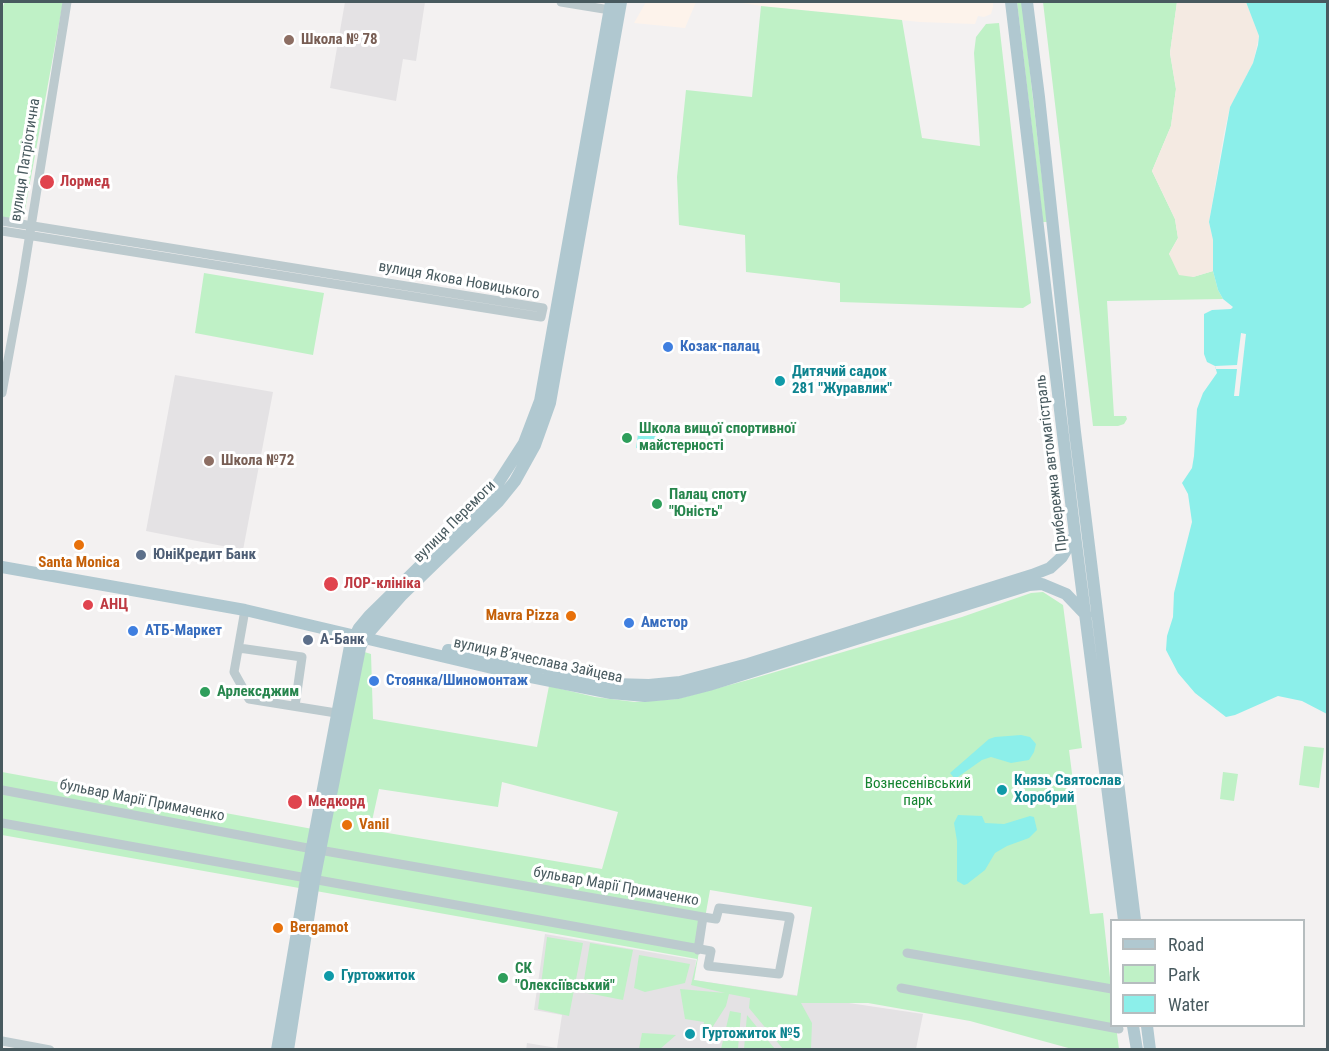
<!DOCTYPE html>
<html>
<head>
<meta charset="utf-8">
<style>
  body { margin:0 }
  #map { position:relative; width:1329px; height:1051px; overflow:hidden; background:#f3f1f1; font-family:"Roboto Condensed",sans-serif }
  canvas { display:block }
  .frame { position:absolute; inset:0; border:3px solid #485a5f; pointer-events:none }
  .legend { position:absolute; left:1110px; top:919px; width:195px; height:108px; box-sizing:border-box; background:#fff; border:2px solid #b6bdbf; margin:0; padding:8px 10px; list-style:none; font-size:18px; color:#485a5f }
  .legend li { display:flex; align-items:center; gap:12px; height:30px }
  .legend b { width:30px; border:2px solid #b6bdbf }
</style>
</head>
<body>
<div id="map">
<canvas width="1329" height="1051"></canvas>
<div class="frame"></div>
<ul class="legend">
<li><b style="height:8px;background:#b0c8d0"></b>Road</li>
<li><b style="height:16px;background:#bff1c6"></b>Park</li>
<li><b style="height:16px;background:#8cefea"></b>Water</li>
</ul>
</div>
<script>
const ctx = document.querySelector('canvas').getContext('2d');
ctx.lineJoin = 'round';
function fillPath(path, color) { ctx.fillStyle = color; ctx.fill(path, 'evenodd'); }
const toPath = rows => new Path2D(rows.map(r => 'M' + r).join(''));
function trace(path, color, width, dash) { ctx.strokeStyle = color; ctx.lineWidth = width; ctx.lineCap = dash ? 'butt' : 'round'; ctx.setLineDash(dash || []); ctx.stroke(path); }
function drawText(font, color, halo, rows, align = 'center') {
  ctx.font = font + ' "Roboto Condensed",sans-serif'; ctx.lineWidth = 6; ctx.setLineDash([]); ctx.textBaseline = 'middle'; ctx.strokeStyle = halo; ctx.fillStyle = color; for (const [text, x, y, turn = 0] of rows) {
    ctx.save(); ctx.translate(x, y); ctx.rotate((+turn || 0) * Math.PI / 180); ctx.textAlign = isNaN(turn) ? turn : align; if (halo) ctx.strokeText(text, 0, 0); ctx.fillText(text, 0, 0); ctx.restore();
  }
}
fillPath(toPath([
  [646,2,696,2,685,28,634,23],
  [735,2,993,2,993,7,991,14,984,17,978,16,975,24,920,22,761,6]
]), '#fdf3eb');
fillPath(toPath([
  [345,2,425,2,416,61,403,59,396,101,330,88],
  [175,375,273,392,243,550,146,531],
  [545,934,696,960,694,980,923,1014,916,1049,526,1050,527,1043,557,1048,562,1015,534,1010]
]), '#e4e2e4');
fillPath(toPath([
  [5,2,63,2,23,221,2,217,2,8],
  [1017,2,1022,2,1047,222,1043,222],
  [1043,2,1177,2,1170,53,1176,89,1171,126,1152,171,1175,219,1178,238,1169,254,1193,277,1213,271,1218,290,1223,299,1107,301,1114,416,1126,416,1127,419,1124,424,1118,426,1093,426],
  [761,6,902,20,922,138,980,146,974,53,976,37,986,24,999,23,1031,303,1023,308,840,302,840,283,746,272,745,235,679,225,677,177,686,90,752,97],
  [204,273,324,293,313,355,195,333],
  [1043,592,1063,605,1082,748,1069,750,1090,914,1103,913,1111,987,1112,1026,1116,1026,1119,1049,1072,1049,970,1021,868,1003,801,1003,812,1023,811,1049,783,1049,749,1008,750,998,729,994,726,1006,708,1034,702,1032,704,1022,685,1019,680,989,725,993,691,985,697,959,2,835,2,772,329,832,361,651,371,654,373,719,537,747,549,686,595,697,635,702,677,699,748,680,962,617,1031,593],
  [502,782,618,812,602,869,370,830,379,789,498,807],
  [710,890,812,907,797,996,694,980],
  [1304,746,1324,748,1319,788,1299,785],
  [1223,772,1238,774,1234,801,1220,799],
  [547,937,583,943,569,1016,538,1009],
  [590,943,633,950,623,1000,582,992],
  [639,955,690,964,685,983,645,992,634,988],
  [730,1011,741,1013,738,1049,721,1049],
  [747,1015,775,1049,744,1049],
  [642,1033,676,1035,660,1049,639,1049]
]), '#bff1c6');
fillPath(toPath([
  [1177,2,1246,2,1259,36,1253,63,1230,107,1224,133,1209,222,1213,240,1213,271,1193,277,1179,275,1169,254,1178,238,1175,219,1152,171,1171,126,1176,89,1170,53]
]), '#f4eae2');
fillPath(toPath([
  [1246,2,1327,2,1327,714,1302,701,1278,696,1235,715,1226,717,1195,693,1178,673,1166,650,1167,636,1173,617,1174,593,1192,522,1188,494,1182,483,1192,468,1194,456,1197,409,1203,393,1217,373,1215,366,1207,362,1204,354,1204,314,1212,310,1231,309,1233,307,1223,299,1218,290,1213,271,1213,240,1209,222,1230,107,1253,63,1258,45,1259,36],
  [638,434,662,437,660,452,636,448],
  [1021,735,1030,737,1036,744,1034,752,1029,760,1011,763,991,757,982,760,955,779,950,773,989,739,995,737],
  [958,815,982,816,985,823,1004,824,1030,816,1034,817,1037,830,1029,838,1007,846,995,853,985,870,967,884,964,885,957,881,957,841,954,823]
]), '#8cefea');
fillPath(toPath([
  [1241,333,1246,334,1239,396,1234,396,1237,369,1216,369,1215,366,1237,365]
]), '#f3f1f1');
trace(toPath([
  [561,2,610,10],
  [2,221,543,308,541,317,2,231],
  [2,393,22,283,67,2],
  [245,610,234,672,249,699,336,713],
  [239,648,302,657,295,706],
  [2,790,302,847,703,917,716,919,719,908,790,917,779,974,708,966,711,951,2,823],
  [698,950,703,917],
  [907,953,1112,989],
  [901,988,1119,1029],
  [2,1041,50,1050]
]), '#bccace', 9);
trace(toPath([
  [1011,2,1075,535,1124,920],
  [1027,2,1039,97,1075,432,1135,920],
  [2,567,245,610,526,676,611,693,645,696,678,693,709,685,1029,585,1042,584,1066,594,1086,615],
  [448,650,543,667,613,684,649,685,680,682,748,664,1032,575,1050,568,1062,557,1075,535],
  [1133,1026,1137,1050],
  [1147,1026,1150,1050],
  [277,1050,306,879,350,646,359,628,369,616,478,509,493,491,524,443,540,401,611,2],
  [288,1050,314,881,360,648,364,638,401,596,498,502,515,481,535,445,550,403,621,2]
]), '#b0c8d0', 12);
for (const [x, y, r, color] of [
  [289,40,6,"#8d6e63"],
  [47,182,8,"#e0444e"],
  [668,347,6,"#3f7fe0"],
  [780,381,6,"#0f9aa8"],
  [627,438,6,"#2e9e5b"],
  [209,461,6,"#8d6e63"],
  [657,504,6,"#2e9e5b"],
  [79,545,6,"#e8710a"],
  [141,555,6,"#5c6f8a"],
  [331,584,8,"#e0444e"],
  [88,605,6,"#e0444e"],
  [571,616,6,"#e8710a"],
  [629,623,6,"#3f7fe0"],
  [133,631,6,"#3f7fe0"],
  [308,640,6,"#5c6f8a"],
  [374,681,6,"#3f7fe0"],
  [205,692,6,"#2e9e5b"],
  [1002,790,6,"#0f9aa8"],
  [295,802,8,"#e0444e"],
  [347,825,6,"#e8710a"],
  [278,928,6,"#e8710a"],
  [329,976,6,"#0f9aa8"],
  [503,978,6,"#2e9e5b"],
  [690,1034,6,"#0f9aa8"]
]) { const dot = new Path2D(); dot.arc(x, y, r, 0, 2 * Math.PI); ctx.fillStyle = color; ctx.fill(dot); trace(dot, '#fff', 2); }
drawText('bold 15px', '#785e54', '#fff', [
  ["Школа № 78",301,40],
  ["Школа №72",221,461]
], 'left');
drawText('15px', '#485a5f', '#fff', [
  ["вулиця Патріотична",26,160,-81],
  ["вулиця Якова Новицького",459,281,10],
  ["Прибережна автомагістраль",1052,463,-97],
  ["вулиця Перемоги",455,522,-45],
  ["вулиця Вʼячеслава Зайцева",538,661,12],
  ["бульвар Марії Примаченко",142,801,11],
  ["бульвар Марії Примаченко",616,887,10]
]);
drawText('bold 15px', '#be3a42', '#fff', [
  ["Лормед",60,182],
  ["ЛОР-клініка",344,584],
  ["АНЦ",100,605],
  ["Медкорд",308,802]
], 'left');
drawText('bold 15px', '#366cbe', '#fff', [
  ["Козак-палац",680,347],
  ["Амстор",641,623],
  ["АТБ-Маркет",145,631],
  ["Стоянка/Шиномонтаж",386,681]
], 'left');
drawText('bold 15px', '#0d838f', '#fff', [
  ["Дитячий садок",792,372],
  ["281 \"Журавлик\"",792,389],
  ["Князь Святослав",1014,781],
  ["Хоробрий",1014,798],
  ["Гуртожиток",341,976],
  ["Гуртожиток №5",702,1034]
], 'left');
drawText('bold 15px', '#27864d', '#fff', [
  ["Школа вищої спортивної",639,429],
  ["майстерності",639,446],
  ["Палац споту",669,495],
  ["\"Юність\"",669,512],
  ["Арлексджим",217,692],
  ["СК",515,969],
  ["\"Олексіївський\"",515,986]
], 'left');
drawText('bold 15px', '#4e5e75', '#fff', [
  ["ЮніКредит Банк",153,555],
  ["А-Банк",320,640]
], 'left');
drawText('bold 15px', '#c56008', '#fff', [
  ["Santa Monica",79,563,"center"],
  ["Mavra Pizza",559,616,"right"],
  ["Vanil",359,825],
  ["Bergamot",290,928]
], 'left');
drawText('15px', '#158430', '#fff', [
  ["Вознесенівський",918,784],
  ["парк",918,801]
]);
</script>
</body>
</html>
